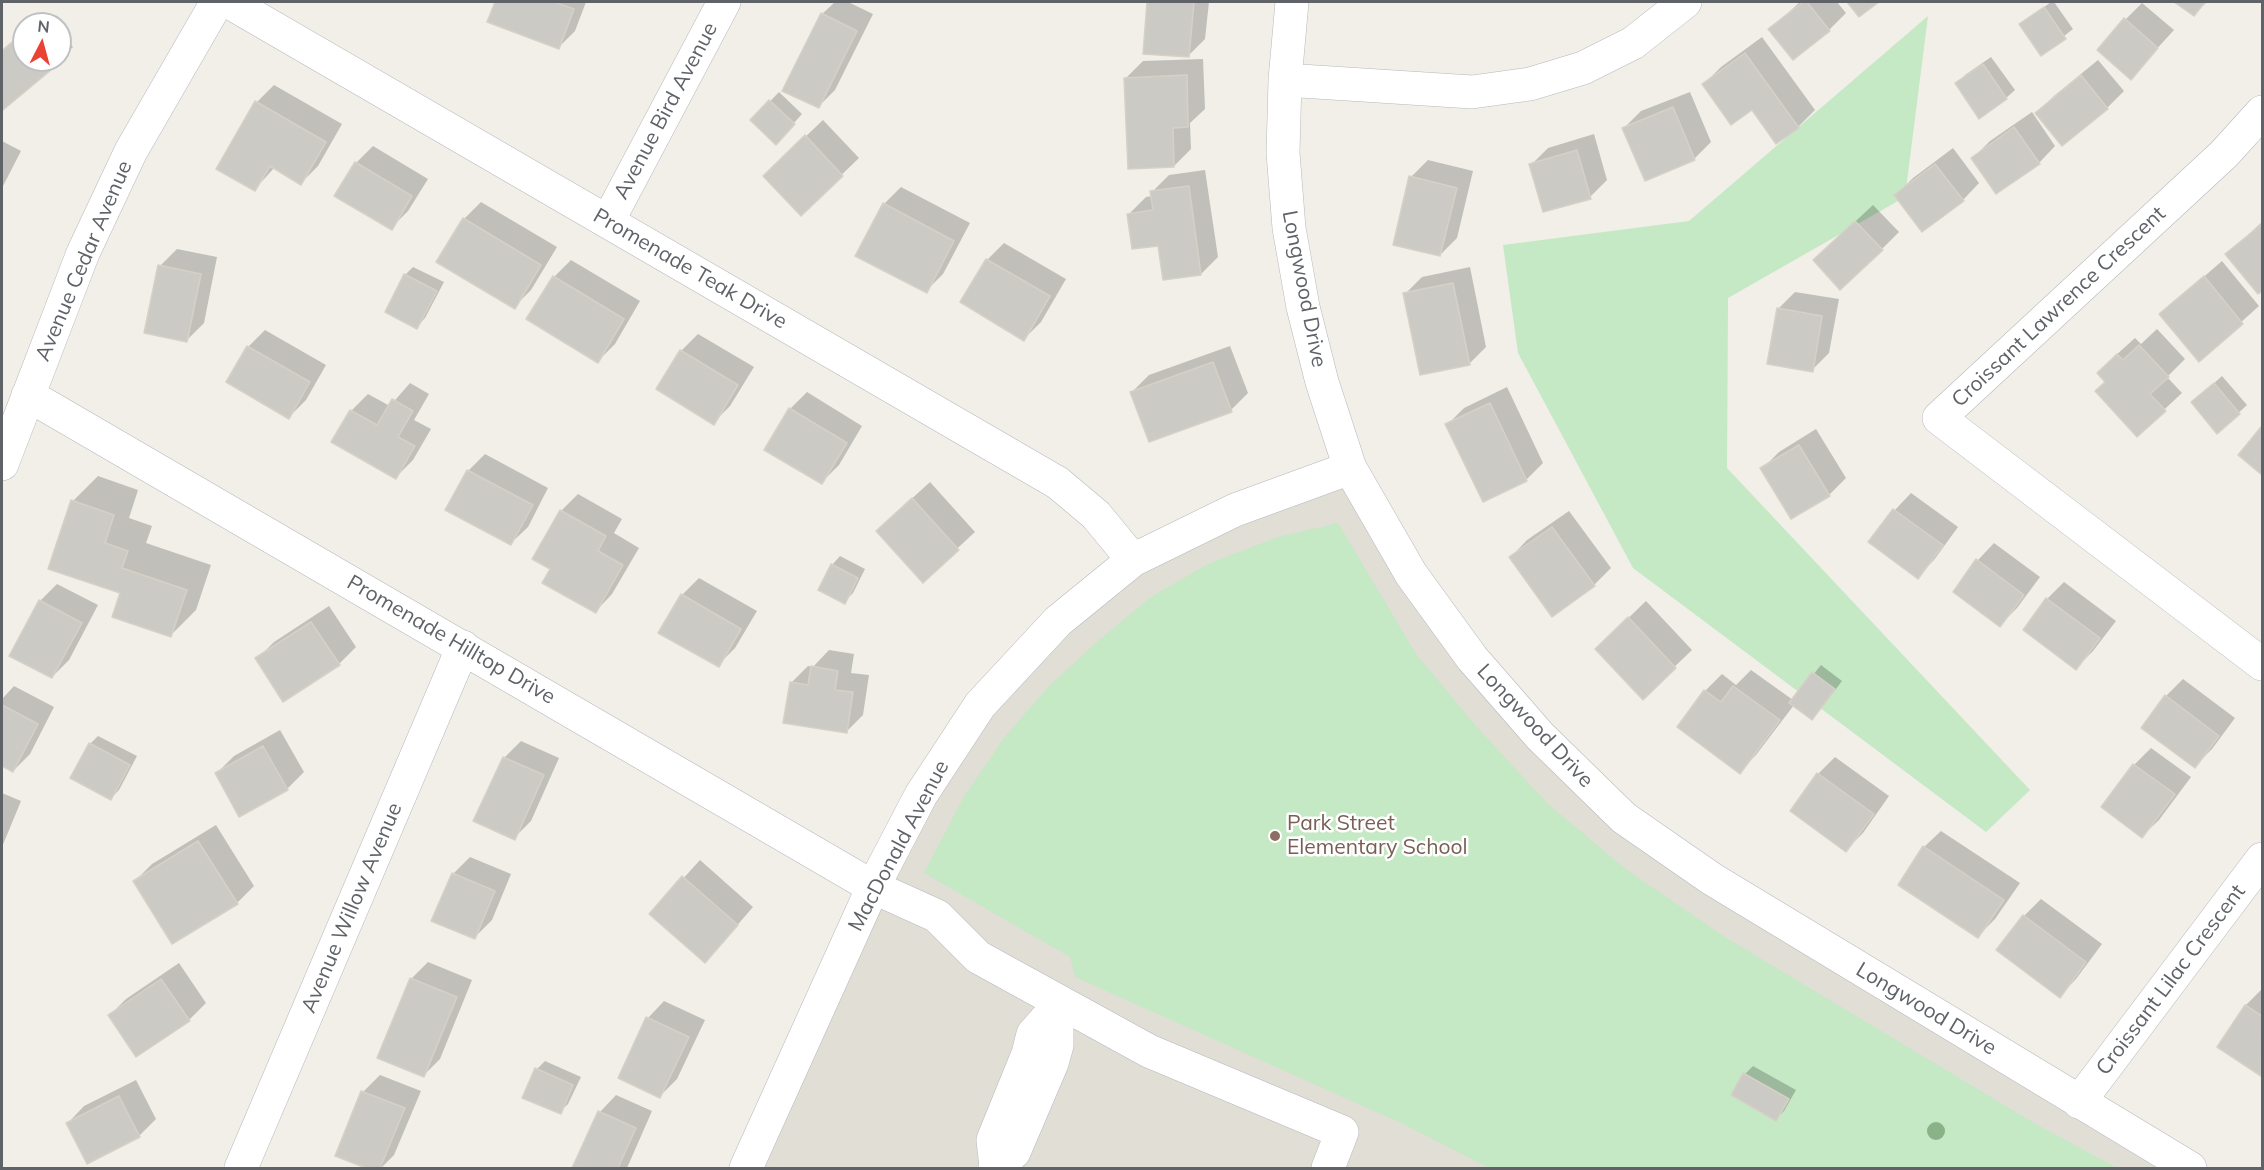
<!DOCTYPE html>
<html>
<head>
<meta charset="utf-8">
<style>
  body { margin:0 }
  #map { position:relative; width:2264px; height:1170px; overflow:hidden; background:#f1efe8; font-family:Mulish,sans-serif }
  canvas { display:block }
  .frame { position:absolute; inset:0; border:3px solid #5f6368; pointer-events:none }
  .north { position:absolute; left:12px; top:12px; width:60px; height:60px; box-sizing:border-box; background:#fff; border:2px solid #bfc1c3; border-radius:50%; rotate:6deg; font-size:16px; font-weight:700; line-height:24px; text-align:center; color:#5f6368 }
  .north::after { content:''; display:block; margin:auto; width:21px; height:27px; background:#ea4335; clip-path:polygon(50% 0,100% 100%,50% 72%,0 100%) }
</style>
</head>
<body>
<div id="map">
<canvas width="2264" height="1170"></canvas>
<div class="frame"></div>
<div class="north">N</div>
</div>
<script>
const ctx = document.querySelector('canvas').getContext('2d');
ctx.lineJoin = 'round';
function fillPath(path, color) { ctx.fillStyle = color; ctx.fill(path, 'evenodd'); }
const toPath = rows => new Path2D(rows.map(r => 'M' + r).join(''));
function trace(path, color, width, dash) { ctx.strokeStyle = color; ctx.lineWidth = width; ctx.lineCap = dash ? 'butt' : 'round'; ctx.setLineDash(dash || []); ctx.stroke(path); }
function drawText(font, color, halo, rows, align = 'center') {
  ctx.font = font + ' Mulish,sans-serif'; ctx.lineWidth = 5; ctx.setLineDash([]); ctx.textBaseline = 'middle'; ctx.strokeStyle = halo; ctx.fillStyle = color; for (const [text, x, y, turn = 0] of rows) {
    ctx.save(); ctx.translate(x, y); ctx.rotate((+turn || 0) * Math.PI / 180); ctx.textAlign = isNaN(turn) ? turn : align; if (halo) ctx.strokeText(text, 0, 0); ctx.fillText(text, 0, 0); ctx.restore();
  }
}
fillPath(toPath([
  [1350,468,1411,573,1624,818,2190,1168,746,1168,921,795,1133,560]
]), '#e1ded6');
fillPath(toPath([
  [1928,16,1905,197,1728,298,1727,468,2030,790,1986,832,1633,568,1518,353,1503,245,1689,221],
  [1338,523,1416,654,1476,726,1548,804,1627,870,1725,937,2034,1123,2117,1168,1489,1168,1403,1124,1075,977,1070,957,924,873,963,798,1004,738,1049,686,1098,641,1151,597,1208,564,1278,537]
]), '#c5e8c5');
fillPath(toPath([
  [496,2,586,2,575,31,558,48,489,21],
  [835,2,848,2,873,14,835,90,818,107,822,14],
  [1149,2,1209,2,1205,39,1188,56,1144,52],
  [1800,2,1837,2,1846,13,1829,30,1794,58,1770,29],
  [2051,2,2054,2,2073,29,2041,54,2021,24],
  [2177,2,2207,2,2194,14],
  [2142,3,2174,30,2131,77,2125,20],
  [45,14,53,24,33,24],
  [24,31,24,60,60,60,60,32,73,47,56,64,3,108,2,105,2,50],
  [1762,37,1815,110,1798,127,1704,84,1721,67],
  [1991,57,2015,90,2006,98,1957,84,1965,75],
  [1203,59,1205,109,1190,123,1191,149,1174,166,1126,78,1143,61],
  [2098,60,2124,91,2107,108,2037,113,2054,96],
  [274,85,342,124,318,166,301,183,275,167,255,189,218,168,257,102],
  [779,92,802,114,776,143,752,120],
  [1690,92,1711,142,1694,159,1624,128,1641,111],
  [2032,112,2055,146,2039,163,1973,158,1990,141],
  [823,120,859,158,801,214,782,159],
  [1594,134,1607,180,1590,197,1531,165,1548,148],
  [2,141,21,151,2,188],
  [373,146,428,179,408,211,391,228,356,163],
  [1953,148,1979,183,1963,200,1896,195,1913,178],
  [1428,160,1473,171,1457,238,1440,255,1411,177],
  [1205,170,1218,257,1201,274,1159,244,1129,214,1146,197,1152,196,1152,192,1169,175],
  [901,187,970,223,943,274,926,291,884,204],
  [481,202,557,247,531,290,514,307,438,261,464,219],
  [1873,205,1899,232,1882,249,1832,243],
  [2262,222,2262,289,2258,292,2227,254],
  [1004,243,1066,279,1041,322,1024,339,962,302,987,260],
  [177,249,217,257,204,323,187,340,160,266],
  [571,260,640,301,615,344,598,361,554,277],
  [2222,261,2259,306,2199,360,2161,314],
  [413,267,444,282,425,318,417,327,405,275],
  [1470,267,1486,347,1469,364,1405,294,1422,277],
  [1795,292,1839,299,1829,353,1812,370,1778,309],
  [2157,329,2185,359,2167,377,2182,393,2137,435,2115,356,2135,338,2141,344],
  [265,330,326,365,306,400,289,417,248,347],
  [698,334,754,367,730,406,713,423,681,351],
  [1230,346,1248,393,1231,410,1132,392,1149,375],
  [2222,376,2247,405,2218,432,2193,402],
  [410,383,429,394,414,420,431,429,413,460,396,477,333,442,351,411,368,394,390,406],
  [1507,387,1543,463,1526,480,1447,425,1464,408],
  [807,392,862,426,839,465,822,482,790,409],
  [2262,427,2262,473,2240,455],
  [1816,429,1846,478,1829,495,1762,469,1779,452],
  [485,454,548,488,528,527,511,543,468,471],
  [98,476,138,490,129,518,152,526,146,543,211,565,196,610,171,635,122,592,73,501],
  [930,482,975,532,923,580,895,514],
  [1911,493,1958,527,1934,560,1917,577,1870,542,1895,510],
  [578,494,622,519,614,533,639,548,612,594,596,611,552,568,561,511],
  [1569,511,1611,568,1594,585,1511,557,1527,540],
  [1994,543,2040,577,2017,608,2000,625,1978,560],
  [840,556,865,569,853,593,844,602,820,589,832,565],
  [699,578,757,611,735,648,718,665,682,595],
  [2064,582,2116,621,2093,651,2076,668,2047,599],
  [57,584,98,605,69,660,52,677,11,655,40,601],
  [1646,601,1692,650,1643,697,1614,632],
  [329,606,356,647,339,664,257,659,274,642],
  [829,650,854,654,851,673,869,675,863,715,846,732,791,683,808,666,813,667],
  [1821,665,1842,681,1820,710,1812,718,1794,705,1756,755,1739,772,1705,691,1722,674,1736,685,1751,670,1793,700],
  [2183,679,2235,718,2212,749,2195,766,2166,696],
  [14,686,54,707,30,754,13,771,2,765,2,699],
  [280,730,304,772,287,789,217,773,234,756],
  [98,736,137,756,119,790,111,798,90,744],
  [521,741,559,758,531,821,514,838,504,758],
  [2151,748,2191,777,2159,820,2142,836,2103,807,2134,765],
  [1835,757,1889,796,1863,833,1846,850,1818,774],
  [2,793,21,801,2,847],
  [216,825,254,886,237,903,135,881,152,864],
  [1941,831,2020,883,1995,919,1978,936,1924,847],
  [470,857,511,874,492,920,475,937,453,874],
  [700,860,753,907,721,944,651,914],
  [2041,899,2102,944,2076,979,2060,996,2024,916],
  [428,962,472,980,440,1059,423,1076,411,979],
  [179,963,206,1003,189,1020,109,1016,126,999],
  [2262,989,2262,1072,2261,1074,2219,1047,2246,1005],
  [664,1001,705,1020,677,1079,660,1096,648,1018],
  [545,1061,581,1077,568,1104,560,1112,537,1069],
  [1753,1066,1796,1090,1784,1111,1776,1119,1733,1094,1745,1074],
  [380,1075,421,1091,394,1155,381,1168,370,1168,337,1155,363,1092],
  [136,1080,156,1119,139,1136,68,1123,84,1106],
  [616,1095,652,1111,627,1168,574,1168,600,1112]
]), '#0003');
const building = toPath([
  [495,2,554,2,574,9,559,49,487,22,495,2],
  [1147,2,1194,2,1189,57,1143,54,1147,2],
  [1803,2,1807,2,1830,31,1793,60,1768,29,1803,2],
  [1847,2,1879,2,1859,17,1847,2],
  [2174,2,2205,2,2194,16,2174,2],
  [2044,7,2066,39,2041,56,2019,24,2044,7],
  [821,13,857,31,819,108,782,91,821,13],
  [2124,18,2158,48,2131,80,2097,50,2124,18],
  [24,32,24,60,52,60,57,65,3,110,2,108,2,51,24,32],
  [1745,53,1799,128,1776,144,1752,110,1731,125,1702,84,1745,53],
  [1983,64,2007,99,1979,119,1955,83,1983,64],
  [1187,75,1188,127,1173,128,1174,167,1128,169,1124,78,1187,75],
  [2081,75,2108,109,2062,146,2035,113,2081,75],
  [769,100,795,124,776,145,750,120,769,100],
  [255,101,326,142,301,185,270,166,255,191,216,169,255,101],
  [1673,107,1695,160,1645,181,1622,128,1673,107],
  [2014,127,2040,164,1996,194,1971,158,2014,127],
  [805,135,843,176,801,216,763,176,805,135],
  [1577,150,1591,199,1543,212,1529,164,1577,150],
  [355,162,412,196,392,230,334,196,355,162],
  [1935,164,1964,201,1922,232,1894,195,1935,164],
  [1409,176,1457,188,1440,256,1393,245,1409,176],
  [1189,186,1201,275,1163,280,1158,246,1132,249,1127,214,1153,210,1150,191,1189,186],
  [883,203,954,241,927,293,855,256,883,203],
  [463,218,541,265,515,309,436,262,463,218],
  [1855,221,1883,250,1840,290,1813,260,1855,221],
  [2262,224,2262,291,2258,294,2225,254,2262,224],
  [986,259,1050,296,1024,341,960,302,986,259],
  [158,265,201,274,187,342,144,333,158,265],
  [404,274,437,291,417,329,385,312,404,274],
  [553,276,624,319,598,363,526,319,553,276],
  [2204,276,2243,324,2199,362,2159,314,2204,276],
  [1453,283,1470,365,1420,375,1403,293,1453,283],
  [1777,308,1822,316,1813,372,1767,364,1777,308],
  [2139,345,2169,377,2150,394,2166,411,2137,437,2095,391,2105,382,2097,373,2117,354,2123,360,2139,345],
  [247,346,310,382,289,419,226,382,247,346],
  [680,350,738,385,714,425,656,389,680,350],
  [1213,362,1232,412,1149,442,1130,392,1213,362],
  [2214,383,2240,414,2217,434,2191,402,2214,383],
  [392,399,413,411,398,437,415,446,396,479,331,442,350,410,377,425,392,399],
  [1490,403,1527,481,1483,502,1445,424,1490,403],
  [789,408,847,443,822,484,764,450,789,408],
  [2261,427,2262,428,2262,475,2238,455,2261,427],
  [1799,445,1830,496,1791,519,1760,468,1799,445],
  [467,470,533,505,511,545,445,510,467,470],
  [912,498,959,550,923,583,876,531,912,498],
  [71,500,114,515,105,543,128,551,122,568,187,590,171,637,112,617,120,593,48,569,71,500],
  [1893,509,1943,545,1918,579,1868,542,1893,509],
  [560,510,606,536,598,551,623,565,596,613,542,583,550,569,532,559,560,510],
  [1552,527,1595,586,1552,617,1509,557,1552,527],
  [1976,559,2024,595,2000,627,1953,592,1976,559],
  [831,564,858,578,845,604,818,590,831,564],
  [681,594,741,629,719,667,658,633,681,594],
  [2046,598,2100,638,2076,670,2023,630,2046,598],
  [39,600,82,623,52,678,9,656,39,600],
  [1628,617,1676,668,1643,700,1595,649,1628,617],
  [311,622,340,665,283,702,255,658,311,622],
  [811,666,838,671,835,690,853,692,847,733,783,723,790,682,808,685,811,666],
  [1812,672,1835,689,1812,720,1789,703,1812,672],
  [1733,686,1780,720,1740,774,1677,727,1704,690,1721,702,1733,686],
  [2165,695,2219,736,2195,768,2141,728,2165,695],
  [2,705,38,724,13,772,2,766,2,705],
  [89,743,130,765,111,800,70,778,89,743],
  [263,746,288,790,239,817,215,773,263,746],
  [503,757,544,775,515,840,473,821,503,757],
  [2133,764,2175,794,2142,838,2101,807,2133,764],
  [1817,773,1874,814,1846,852,1790,811,1817,773],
  [198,841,238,904,172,944,133,881,198,841],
  [1923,846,2004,900,1978,938,1898,885,1923,846],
  [452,873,495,891,475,939,431,921,452,873],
  [682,876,738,925,705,963,649,914,682,876],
  [2023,915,2086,962,2060,998,1996,950,2023,915],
  [410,978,457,997,424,1077,377,1058,410,978],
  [161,979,190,1021,136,1057,108,1015,161,979],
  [2245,1005,2262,1016,2261,1076,2217,1047,2245,1005],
  [646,1017,689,1037,660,1098,618,1078,646,1017],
  [535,1068,573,1085,561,1114,522,1098,535,1068],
  [1743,1073,1789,1099,1776,1121,1731,1095,1743,1073],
  [361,1091,405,1108,380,1168,366,1168,335,1156,361,1091],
  [119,1096,140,1137,87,1164,66,1123,119,1096],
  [598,1111,636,1128,618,1168,572,1168,598,1111]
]);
fillPath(building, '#cccac5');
trace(building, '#d6d1c6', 1.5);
const minor = toPath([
  [229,2,1058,483,1096,515,1133,560],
  [1292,2,1285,80,1283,153,1289,228,1303,307,1322,382,1350,468,1411,574,1472,658,1540,736,1624,818,1712,879,2190,1168],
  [1285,80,1472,92,1530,84,1583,68,1633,43,1685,2],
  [2262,112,2224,154,1939,418,2262,664],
  [608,221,724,2],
  [28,395,873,887,937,916,978,957,1149,1051,1342,1132,1328,1168],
  [2,464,83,253,131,151,217,2],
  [2079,1102,2262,859],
  [996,1166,993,1140,1028,1054,1033,1034,1050,1015,1054,1000],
  [241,1168,463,647],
  [746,1168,873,887,921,795,980,705,1058,621,1133,560,1235,510,1350,468],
  [995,1168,1014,1152,1052,1063,1057,1045,1057,1030,1050,1015]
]);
trace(minor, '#b5b8bc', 34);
trace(minor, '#fff', 33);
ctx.fillStyle = '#89b387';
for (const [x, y] of [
  [1936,1131]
]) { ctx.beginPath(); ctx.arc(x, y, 9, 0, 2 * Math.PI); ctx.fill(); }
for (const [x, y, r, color] of [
  [1275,836,6,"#8d6e63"]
]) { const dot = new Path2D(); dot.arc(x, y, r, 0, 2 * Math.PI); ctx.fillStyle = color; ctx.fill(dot); trace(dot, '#fff', 2); }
drawText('21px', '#5f6368', '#fff', [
  ["Avenue Bird Avenue",666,111,-62],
  ["Avenue Cedar Avenue",84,261,-67],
  ["Promenade Teak Drive",690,269,30],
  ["Longwood Drive",1304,289,79],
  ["Croissant Lawrence Crescent",2059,307,-43],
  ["Promenade Hilltop Drive",451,640,30],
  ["Longwood Drive",1535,726,47],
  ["MacDonald Avenue",899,846,-62],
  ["Avenue Willow Avenue",352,908,-67],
  ["Croissant Lilac Crescent",2171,980,-53],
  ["Longwood Drive",1926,1009,31]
]);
drawText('21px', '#785e54', '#fff', [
  ["Park Street",1287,824],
  ["Elementary School",1287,848]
], 'left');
</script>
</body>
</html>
